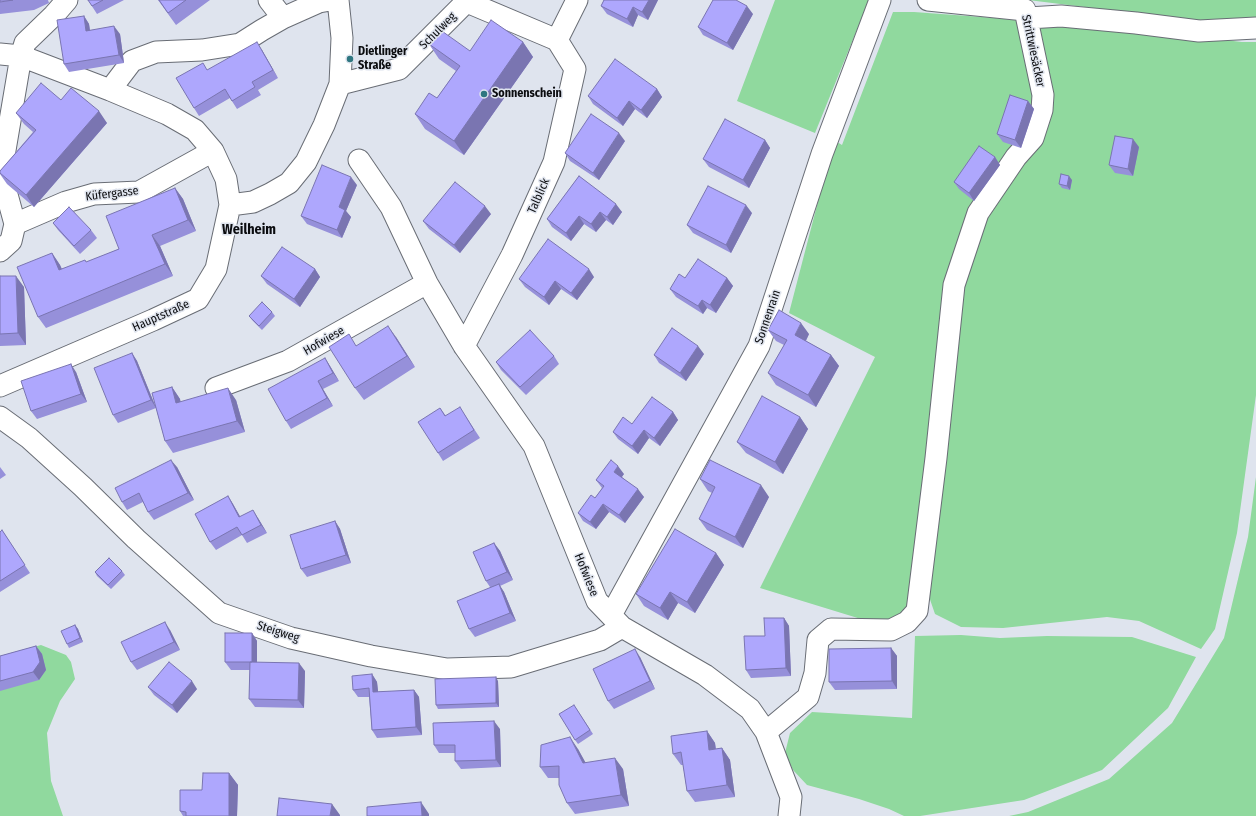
<!DOCTYPE html>
<html>
<head>
<meta charset="utf-8">
<style>
  body { margin:0 }
  canvas { display:block; background:#dfe4ee }
</style>
</head>
<body>
<canvas width="1256" height="816"></canvas>
<script>
const ctx = document.querySelector('canvas').getContext('2d');
ctx.lineJoin = 'round';
function fillPath(path, color) { ctx.fillStyle = color; ctx.fill(path, 'evenodd'); }
const toPath = rows => new Path2D(rows.map(r => 'M' + r).join(''));
function trace(path, color, width, dash) { ctx.strokeStyle = color; ctx.lineWidth = width; ctx.lineCap = dash ? 'butt' : 'round'; ctx.setLineDash(dash || []); ctx.stroke(path); }
function drawText(font, color, halo, rows, align = 'center') {
  ctx.font = font + ' "Fira Sans Condensed",sans-serif'; ctx.lineWidth = 3; ctx.setLineDash([]); ctx.textBaseline = 'middle'; ctx.strokeStyle = halo; ctx.fillStyle = color; for (const [text, x, y, turn = 0] of rows) {
    ctx.save(); ctx.translate(x, y); ctx.rotate((+turn || 0) * Math.PI / 180); ctx.textAlign = isNaN(turn) ? turn : align; if (halo) ctx.strokeText(text, 0, 0); ctx.fillText(text, 0, 0); ctx.restore();
  }
}
fillPath(toPath([
  [775,0,869,0,815,133,737,101],
  [1028,0,1256,0,1256,20,1190,20],
  [893,12,914,12,995,18,1050,24,1189,36,1242,42,1256,42,1256,395,1237,533,1215,629,1201,649,1139,621,1107,617,1003,628,961,627,935,614,925,585,967,218,910,607,887,627,760,588,875,357,789,313,834,140,842,145],
  [1256,477,1256,816,1009,816,1028,812,1109,779,1172,723,1224,638,1248,537],
  [961,635,1000,638,1047,636,1132,637,1196,657,1168,708,1102,770,1024,800,920,816,904,816,889,809,859,799,807,785,793,770,785,753,790,733,812,712,912,718,915,636],
  [41,645,66,655,71,662,75,679,60,701,47,733,51,781,63,816,0,816,0,656]
]), '#90d99e');
const minor = toPath([
  [269,0,283,18],
  [1028,18,1061,16,1136,23,1199,31,1256,28],
  [557,40,577,0],
  [0,54,21,56,110,90,167,114,195,130,213,151,226,179,230,205,216,269,198,299,153,320,0,386],
  [340,84,399,69,468,0],
  [110,90,132,61,156,52,202,50,240,44,262,30,283,18,319,2,330,0],
  [359,160,391,207,427,283,464,346,534,446,597,601,622,627,705,675,750,709,766,732,791,797,789,816],
  [230,205,253,202,270,194,289,183,306,162,324,125,340,84,342,38,338,0],
  [15,224,3,180,4,156,21,56,25,43,54,15,67,0],
  [0,251,11,241,15,224,66,202,94,194,139,192,213,151],
  [464,346,512,255,554,162,575,69,557,40,467,2],
  [216,388,288,361,427,283],
  [0,417,29,438,83,487,136,539,219,613,291,638,371,656,447,669,511,667,600,640,622,627],
  [611,615,759,346,822,154,880,0],
  [766,732,808,697,815,673,818,640,831,629,891,630,907,622,917,611,936,458,954,285,978,213,1016,157,1033,138,1042,110,1043,95,1025,10,928,0]
]);
trace(minor, '#696d75', 23);
trace(minor, '#fff', 21);
fillPath(toPath([
  [0,0,48,0,49,3,34,10,0,14],
  [88,0,124,0,97,14],
  [158,0,210,0,176,25],
  [604,0,658,0,648,20,638,15,633,27,607,14,601,6],
  [753,14,733,50,703,35,698,27],
  [84,16,89,24,90,30,120,34,124,63,69,72,64,64],
  [523,42,533,57,464,155,425,129,415,114,437,98,456,71,439,59,429,44,470,51],
  [262,50,278,78,258,90,261,95,237,109,230,98,199,116,194,108,208,70],
  [657,89,662,97,647,118,635,109,623,126,593,104,588,96],
  [61,100,107,123,34,207,7,184,0,174,0,171,33,132,24,124,16,113],
  [1028,101,1034,109,1021,148,1003,142,997,134],
  [765,140,770,148,749,188,709,167,703,159],
  [625,141,599,180,570,161,565,153],
  [1139,147,1133,176,1115,173,1109,165],
  [995,157,1000,165,974,201,959,189,954,182],
  [579,176,622,212,613,225,606,220,596,232,584,224,571,241,552,227,547,219],
  [1072,180,1070,190,1062,188,1059,184],
  [357,185,346,211,351,217,342,238,307,224,301,216],
  [175,188,183,199,196,231,160,246,173,276,46,328,38,317,52,253,60,265,62,269,87,262,119,249],
  [752,213,731,253,693,233,687,225],
  [491,214,460,253,429,229,423,221],
  [53,223,91,230,97,238,80,254,58,230],
  [315,269,320,277,300,307,267,284,261,276],
  [0,276,24,287,26,345,0,346],
  [594,277,577,300,561,289,549,305,525,287,519,279],
  [685,278,727,278,733,286,716,313,707,308,703,314,676,297,670,289],
  [272,312,275,316,262,330,252,320,249,316],
  [768,330,809,334,806,341,831,355,839,366,816,407,776,385,768,373,784,345,776,341],
  [396,337,415,367,364,400,355,388],
  [132,353,137,361,155,405,172,387,180,399,180,402,236,400,245,432,173,453,165,441,156,408,118,423,113,415],
  [704,354,686,381,659,363,654,355],
  [554,356,559,364,526,395,501,370,496,362],
  [325,358,330,366,339,381,323,389,333,406,291,429,286,421],
  [76,372,87,402,37,419,31,411],
  [440,408,446,416,465,415,480,438,443,461,438,453],
  [673,412,678,420,660,446,649,438,638,454,618,439,613,432,632,424],
  [800,417,808,429,783,474,746,453,737,442],
  [0,467,6,475,0,479],
  [177,467,194,500,154,520,148,512,143,502,127,510,122,502],
  [624,474,622,477,644,497,625,523,609,512,596,529,583,521,578,513,595,498,602,488,596,480],
  [700,479,769,497,743,548,707,530,699,519,712,493,708,491],
  [228,496,233,504,240,517,258,518,267,533,247,543,242,535,216,550,210,542],
  [335,521,340,529,351,563,307,577,301,569],
  [2,530,30,573,0,592,0,532],
  [494,543,500,551,513,580,500,586,504,592,516,621,475,637,469,629,490,587,486,581],
  [716,553,724,565,695,613,678,603,668,620,644,606,636,594],
  [122,571,125,575,111,589,97,576,95,572],
  [784,618,789,626,791,676,751,678,746,670],
  [75,625,78,629,83,642,69,648,67,644],
  [170,630,180,650,137,670,131,662],
  [252,633,257,641,257,663,305,671,304,708,255,707,249,699,250,670,231,670,225,662],
  [36,646,42,654,46,670,39,680,0,691,0,656],
  [891,648,897,656,897,689,835,690,829,682],
  [640,657,655,689,614,709,608,701],
  [372,674,377,682,378,692,414,690,419,697,422,735,377,738,372,730,369,697,358,697,353,690],
  [498,681,499,707,438,709,436,705],
  [148,687,197,689,177,713,154,695],
  [574,705,593,734,578,744,575,740],
  [500,729,501,767,461,769,455,761,455,753,439,753,434,745],
  [707,731,715,743,716,749,722,748,730,760,735,797,695,802,687,791,683,765,681,765,673,754],
  [578,749,585,763,623,769,629,806,575,814,567,803,559,778,548,778,540,767],
  [229,773,238,785,237,816,183,816,180,811,202,790]
]), '#9690da');
fillPath(toPath([
  [649,0,658,0,648,20,642,12],
  [747,6,753,14,733,50,727,43],
  [633,7,638,15,633,27,627,19],
  [84,16,89,24,91,39,86,31],
  [114,26,120,34,124,63,119,55],
  [257,42,262,50,278,78,273,70],
  [523,42,533,57,464,155,454,141],
  [657,89,662,97,647,118,641,110],
  [629,101,635,109,623,126,617,118],
  [1028,101,1034,109,1021,148,1015,140],
  [99,111,107,123,34,207,26,195],
  [619,133,625,141,599,180,593,173],
  [1133,139,1139,147,1133,176,1128,169],
  [765,140,770,148,749,188,743,180],
  [995,157,1000,165,974,201,969,193],
  [1069,176,1072,180,1070,190,1067,186],
  [351,177,357,185,346,211,351,217,342,238,337,230,339,207],
  [175,188,183,199,196,231,188,220],
  [616,204,622,212,613,225,607,217],
  [746,205,752,213,731,253,726,245],
  [485,206,491,214,460,253,454,245],
  [600,212,606,220,596,232,591,224],
  [579,216,584,224,571,241,566,233],
  [152,235,160,246,173,276,165,264],
  [52,253,60,265,67,282,59,270],
  [315,269,320,277,300,307,294,299],
  [589,269,594,277,577,300,571,293],
  [16,276,24,287,26,345,18,333],
  [727,278,733,286,716,313,710,305],
  [555,281,561,289,549,305,544,297],
  [702,300,707,308,703,314,698,306],
  [801,323,809,334,803,346,795,335],
  [388,326,396,337,415,367,407,356],
  [698,346,704,354,686,381,680,373],
  [132,353,137,361,156,408,151,400],
  [831,355,839,366,816,407,808,395],
  [325,358,330,366,339,381,333,373],
  [71,364,76,372,87,402,81,394],
  [318,381,323,389,333,406,327,398],
  [172,387,180,399,184,414,176,403],
  [228,388,236,400,245,432,237,421],
  [673,412,678,420,660,446,654,438],
  [800,417,808,429,783,474,775,462],
  [644,430,649,438,638,454,632,446],
  [171,460,177,467,194,500,188,493],
  [618,466,624,474,620,479,614,472],
  [761,485,769,497,743,548,735,537],
  [638,489,644,497,625,523,619,515],
  [228,496,233,504,245,525,239,517],
  [603,504,609,512,596,529,590,522],
  [253,510,258,518,267,533,261,525],
  [335,521,340,529,351,563,346,555],
  [494,543,500,551,513,580,507,572],
  [716,553,724,565,695,613,687,602],
  [499,584,504,592,516,621,510,613],
  [670,592,678,603,668,620,660,608],
  [784,618,789,626,791,676,786,668],
  [165,622,170,630,180,650,174,642],
  [75,625,78,629,83,642,80,638],
  [252,633,257,641,257,670,252,662],
  [36,646,42,654,46,670,39,680,33,672],
  [891,648,897,656,897,689,892,681],
  [635,649,640,657,655,689,650,681],
  [299,663,305,671,304,708,298,700],
  [372,674,377,682,379,700,373,692],
  [496,677,498,681,499,707,496,703],
  [192,681,197,689,177,713,172,705],
  [414,690,419,697,422,735,416,727],
  [494,721,500,729,501,767,496,760],
  [707,731,715,743,717,761,709,750],
  [570,737,578,749,592,774,583,763],
  [722,748,730,760,735,797,727,785],
  [615,758,623,769,629,806,621,795],
  [229,773,238,785,237,816,229,816],
  [421,802,429,814,429,816,422,816],
  [332,804,340,815,340,816,330,816]
]), '#7a75b1');
const building = toPath([
  [0,0,13,0,0,2,0,0],
  [88,0,103,0,92,6,88,0],
  [159,0,186,0,168,13,159,0],
  [604,0,649,0,642,12,633,7,627,19,601,6,604,0],
  [713,0,736,0,747,6,727,43,698,27,713,0],
  [84,16,86,31,114,26,119,55,64,64,57,20,84,16],
  [491,20,523,42,454,141,415,114,429,93,437,98,460,66,429,44,439,29,470,51,491,20],
  [257,42,273,70,252,82,255,87,232,101,225,89,194,108,176,78,203,63,207,70,257,42],
  [615,59,657,89,641,110,629,101,617,118,588,96,615,59],
  [41,83,61,100,71,88,99,111,26,195,0,173,0,171,36,130,16,113,41,83],
  [1010,95,1028,101,1015,140,997,134,1010,95],
  [591,114,619,133,593,173,565,153,591,114],
  [725,119,765,140,743,180,703,159,725,119],
  [1115,136,1133,139,1128,169,1109,165,1115,136],
  [979,146,995,157,969,193,954,182,979,146],
  [322,165,351,177,339,207,345,210,337,230,301,216,322,165],
  [1061,174,1069,176,1067,186,1059,184,1061,174],
  [579,176,616,204,607,217,600,212,591,224,579,216,566,233,547,219,579,176],
  [455,182,485,206,454,245,423,221,455,182],
  [708,186,746,205,726,245,687,225,708,186],
  [175,188,188,220,152,235,165,264,38,317,17,267,52,253,59,270,85,260,86,262,119,249,106,216,175,188],
  [69,207,91,230,74,246,53,223,69,207],
  [548,239,589,269,571,293,555,281,544,297,519,279,548,239],
  [282,247,315,269,294,299,261,276,282,247],
  [698,259,727,278,710,305,702,300,698,306,670,289,679,274,685,278,698,259],
  [0,276,16,276,18,333,0,334,0,276],
  [262,302,272,312,259,326,249,316,262,302],
  [779,310,801,323,795,335,831,355,808,395,768,373,787,340,768,330,779,310],
  [388,326,407,356,355,388,329,347,349,334,356,346,388,326],
  [672,328,698,346,680,373,654,355,672,328],
  [530,330,554,356,520,387,496,362,530,330],
  [132,353,151,400,113,415,94,368,132,353],
  [325,358,333,373,318,381,327,398,286,421,268,389,325,358],
  [71,364,81,394,31,411,21,381,71,364],
  [172,387,176,403,228,388,237,421,165,441,152,393,172,387],
  [762,396,800,417,775,462,737,442,762,396],
  [652,397,673,412,654,438,644,430,632,446,613,432,623,417,632,424,652,397],
  [460,407,474,430,438,453,418,422,440,408,445,416,460,407],
  [171,460,188,493,148,512,139,493,122,502,115,488,171,460],
  [611,460,618,466,614,472,638,489,619,515,603,504,590,522,578,513,591,495,595,498,604,486,596,480,611,460],
  [710,460,761,485,735,537,699,519,715,487,700,479,710,460],
  [228,496,239,517,253,510,261,525,242,535,237,527,210,542,195,514,228,496],
  [335,521,346,555,301,569,290,535,335,521],
  [675,529,716,553,687,602,670,592,660,608,636,594,675,529],
  [2,530,25,565,0,581,0,532,2,530],
  [494,543,507,572,486,581,473,552,494,543],
  [109,558,122,571,108,585,95,572,109,558],
  [499,584,510,613,469,629,457,601,499,584],
  [764,618,784,618,786,668,746,670,744,636,765,636,764,618],
  [165,622,174,642,131,662,121,642,165,622],
  [75,625,80,638,67,644,61,631,75,625],
  [225,633,252,633,252,662,250,662,299,663,298,700,249,699,250,662,225,662,225,633],
  [36,646,40,662,33,672,0,681,0,656,36,646],
  [891,648,892,681,829,682,829,649,891,648],
  [635,649,650,681,608,701,593,669,635,649],
  [169,662,192,681,172,705,148,687,169,662],
  [372,674,373,692,414,690,416,727,372,730,369,688,353,690,352,676,372,674],
  [496,677,496,703,436,705,435,679,496,677],
  [574,705,590,730,575,740,559,714,574,705],
  [494,721,496,760,455,761,455,745,434,745,433,723,494,721],
  [707,731,709,750,722,748,727,785,687,791,681,752,673,754,671,736,707,731],
  [570,737,583,763,615,758,621,795,567,803,559,785,559,766,540,767,541,745,570,737],
  [203,773,229,773,229,816,186,816,186,812,180,811,180,790,202,790,203,773],
  [279,798,332,804,330,816,277,816,279,798],
  [421,802,422,816,367,816,367,807,421,802]
]);
fillPath(building, '#aea7fd');
trace(building, '#7a75b1', 1);
for (const [x, y, r, color] of [
  [350,59,4,"#2f7780"],
  [484,94,4,"#2f7780"]
]) { const dot = new Path2D(); dot.arc(x, y, r, 0, 2 * Math.PI); ctx.fillStyle = color; ctx.fill(dot); trace(dot, '#dfe4ee', 1.5); }
drawText('12px', '#0b0c0f', '#dfe4ee', [
  ["Schulweg",438,31,-45],
  ["Strittwiesäcker",1033,51,78],
  ["Küfergasse",112,194,-7],
  ["Talblick",539,196,-66],
  ["Hauptstraße",161,316,-24],
  ["Sonnenrain",768,317,-71],
  ["Hofwiese",324,341,-30],
  ["Hofwiese",586,575,68],
  ["Steigweg",278,632,18]
]);
drawText('bold 12px', '#0b0c0f', '#dfe4ee', [
  ["Dietlinger",358,52],
  ["Straße",358,66],
  ["Sonnenschein",492,94]
], 'left');
drawText('bold 14px', '#0b0c0f', '#dfe4ee', [
  ["Weilheim",249,230]
]);
</script>
</body>
</html>
